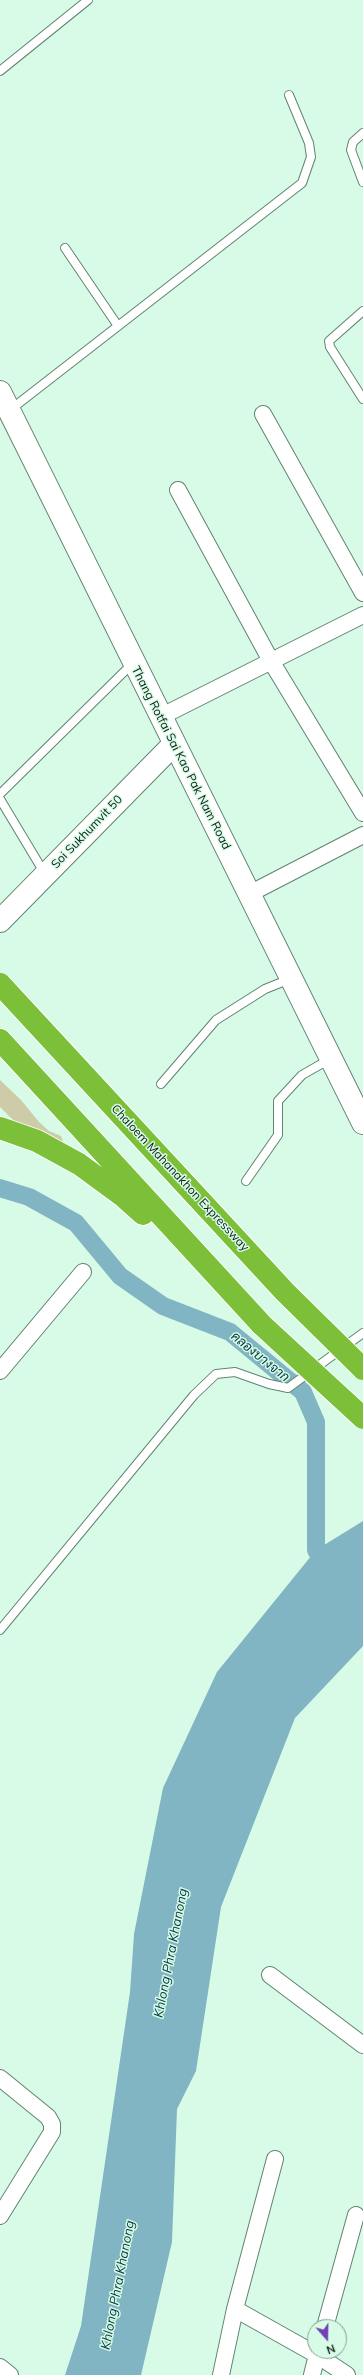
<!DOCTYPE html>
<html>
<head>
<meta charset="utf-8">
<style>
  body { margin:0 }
  #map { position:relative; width:363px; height:2375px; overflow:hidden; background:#d7fbe6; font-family:Mulish,sans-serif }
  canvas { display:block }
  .north { position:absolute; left:307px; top:2319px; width:40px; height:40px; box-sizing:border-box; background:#d7fbe6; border:1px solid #87a293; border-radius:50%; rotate:160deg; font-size:11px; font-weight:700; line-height:16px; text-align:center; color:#0f1d16 }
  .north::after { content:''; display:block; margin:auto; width:14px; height:18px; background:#7540b7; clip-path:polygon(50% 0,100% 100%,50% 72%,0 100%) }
</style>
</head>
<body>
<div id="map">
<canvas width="363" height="2375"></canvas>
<div class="north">N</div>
</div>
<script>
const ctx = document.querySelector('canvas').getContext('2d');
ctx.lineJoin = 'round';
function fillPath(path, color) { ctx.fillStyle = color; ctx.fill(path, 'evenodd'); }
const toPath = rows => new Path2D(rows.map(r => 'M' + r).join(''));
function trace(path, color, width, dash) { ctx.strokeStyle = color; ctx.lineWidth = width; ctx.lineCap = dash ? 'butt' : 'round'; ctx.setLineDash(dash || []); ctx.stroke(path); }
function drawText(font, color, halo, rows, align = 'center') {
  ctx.font = font + ' Mulish,Sarabun,sans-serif'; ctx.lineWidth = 3; ctx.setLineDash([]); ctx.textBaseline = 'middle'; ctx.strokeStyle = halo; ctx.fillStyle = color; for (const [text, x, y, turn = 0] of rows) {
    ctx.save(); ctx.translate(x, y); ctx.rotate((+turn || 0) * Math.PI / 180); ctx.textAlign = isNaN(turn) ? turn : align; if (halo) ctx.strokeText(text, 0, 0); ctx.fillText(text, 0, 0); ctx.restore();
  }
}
fillPath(toPath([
  [0,1080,21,1100,39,1122,49,1131,61,1136,66,1149,26,1133,0,1107]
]), '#cdcba8');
fillPath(toPath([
  [363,1521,363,1646,295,1718,221,1907,196,2071,177,2109,172,2242,141,2375,65,2375,81,2326,130,1992,134,1934,163,1788,217,1672,316,1550]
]), '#81b5c3');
trace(toPath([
  [0,1188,29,1197,76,1223,120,1276,163,1306,230,1332,303,1392,316,1422,316,1550,328,1570]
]), '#81b5c3', 18);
const lane = toPath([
  [0,71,88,0],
  [363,133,353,142,351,150,363,182],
  [65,248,118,326],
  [363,311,329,341,330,347,363,399],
  [10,410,302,183,311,157,309,143,289,95],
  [0,794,133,663],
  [0,799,45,874],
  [161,1084,216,1020,265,989,290,979],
  [246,1181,278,1135,278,1101,302,1075,330,1059],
  [0,1630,194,1395,216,1374,235,1372,269,1384,288,1388,363,1333]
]);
const street = toPath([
  [263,414,363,593],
  [178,490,271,661,363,813],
  [160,717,363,615],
  [249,894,363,835],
  [0,1371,83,1272],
  [270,1975,363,2045],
  [0,2078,48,2117,52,2124,52,2132,0,2216],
  [235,2309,317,2355,347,2375],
  [325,2327,356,2215],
  [0,2367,10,2375],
  [221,2375,235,2309,275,2159],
  [312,2375,318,2351]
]);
const secondary = toPath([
  [0,392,363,1123],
  [0,921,174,744]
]);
const highway = toPath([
  [0,1040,262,1325],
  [0,1128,37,1141,79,1164,124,1197,143,1214]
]);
trace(lane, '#628371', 10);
trace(street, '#628371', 18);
trace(secondary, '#628371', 24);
trace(highway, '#fff', 24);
trace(lane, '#fff', 8);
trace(street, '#fff', 16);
trace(secondary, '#fff', 22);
trace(highway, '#7cc039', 22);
const highwayBridge = toPath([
  [0,984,285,1292,363,1369],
  [262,1325,363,1418]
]);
trace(highwayBridge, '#fff', 24, []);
trace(highwayBridge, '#7cc039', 22);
drawText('12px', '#0f1d16', '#d7fbe6', [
  ["Thang Rotfai Sai Kao Pak Nam Road",181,758,63],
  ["Soi Sukhumvit 50",87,832,-46],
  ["Chaloem Mahanakhon Expressway",180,1178,47]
]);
drawText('italic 13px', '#033641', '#d7fbe6', [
  ["คลองบางจาก",260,1357,39],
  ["Khlong Phra Khanong",171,1953,-79],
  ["Khlong Phra Khanong",118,2285,-79]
]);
</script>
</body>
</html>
